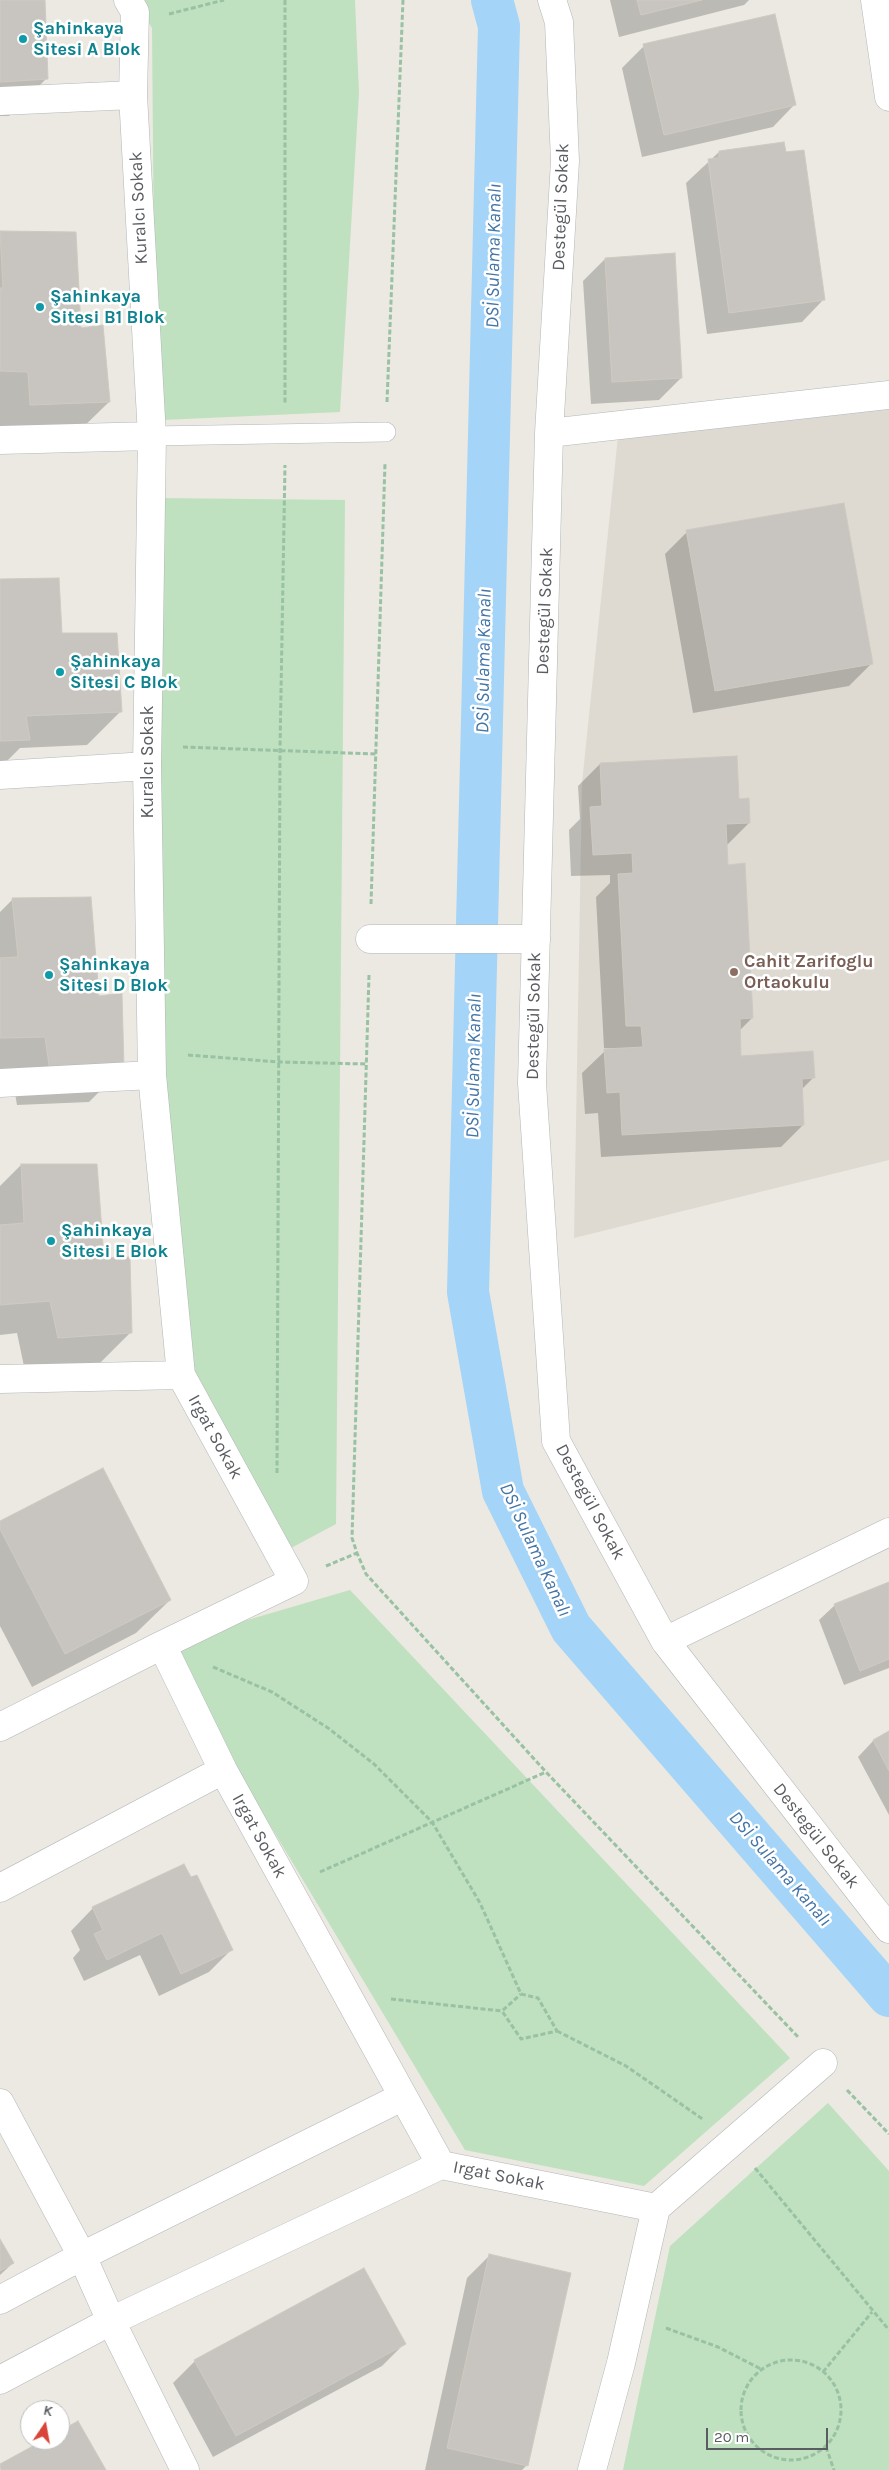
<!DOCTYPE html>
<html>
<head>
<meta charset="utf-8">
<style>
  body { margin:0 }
  #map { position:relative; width:889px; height:2470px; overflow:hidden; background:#ebe9e1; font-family:Karla,sans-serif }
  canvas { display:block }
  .north { position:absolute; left:20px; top:2400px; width:50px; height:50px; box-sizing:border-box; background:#fff; border:1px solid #bdbebf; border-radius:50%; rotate:12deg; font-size:14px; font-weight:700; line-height:20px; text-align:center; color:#595c60 }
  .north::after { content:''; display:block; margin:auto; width:18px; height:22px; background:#d94438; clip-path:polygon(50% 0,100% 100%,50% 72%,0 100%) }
  .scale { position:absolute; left:706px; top:2428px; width:122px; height:22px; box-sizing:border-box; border:2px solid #595c60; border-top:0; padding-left:6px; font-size:15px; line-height:18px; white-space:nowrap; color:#595c60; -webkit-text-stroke:4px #fff; paint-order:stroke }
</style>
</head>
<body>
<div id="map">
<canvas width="889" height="2470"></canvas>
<div class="north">K</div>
<div class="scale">20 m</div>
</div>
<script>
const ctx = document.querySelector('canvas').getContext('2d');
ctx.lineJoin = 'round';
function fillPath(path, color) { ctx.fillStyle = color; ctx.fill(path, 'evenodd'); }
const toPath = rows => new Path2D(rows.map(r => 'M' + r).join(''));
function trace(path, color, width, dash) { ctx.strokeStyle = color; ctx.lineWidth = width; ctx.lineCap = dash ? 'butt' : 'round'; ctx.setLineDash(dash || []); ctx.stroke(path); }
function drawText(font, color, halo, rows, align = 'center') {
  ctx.font = font + ' Karla,sans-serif'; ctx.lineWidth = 5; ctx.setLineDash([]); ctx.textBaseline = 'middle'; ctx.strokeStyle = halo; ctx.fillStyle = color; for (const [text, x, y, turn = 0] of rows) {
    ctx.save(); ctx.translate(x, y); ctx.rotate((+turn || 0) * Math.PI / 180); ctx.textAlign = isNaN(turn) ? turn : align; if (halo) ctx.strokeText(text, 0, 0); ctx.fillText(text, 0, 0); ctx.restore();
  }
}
fillPath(toPath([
  [889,402,889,1160,574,1238,582,783,618,436]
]), '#dedad2');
fillPath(toPath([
  [135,0,355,0,359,93,340,412,162,420,154,263,152,28],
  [155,498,345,500,336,1524,291,1548,190,1366,161,1047],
  [350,1590,790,2058,644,2186,465,2150,162,1645],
  [828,2103,889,2171,889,2470,623,2470,670,2246]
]), '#bfe1bf');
fillPath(toPath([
  [0,0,44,0,47,78,9,116,0,116],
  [610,0,749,0,744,5,619,37],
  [644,46,795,104,773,127,642,157,622,68],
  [719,152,824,299,802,322,707,334,686,183],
  [0,232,75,233,80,329,109,402,75,435,0,438],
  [605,259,681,378,659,400,591,404,583,281],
  [687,532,871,664,849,686,693,713,665,554],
  [0,581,61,635,121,711,87,745,20,748,0,768],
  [600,764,738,800,749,823,727,845,727,866,752,1018,739,1031,740,1057,813,1078,801,1090,803,1125,781,1147,601,1157,598,1113,585,1114,582,1073,605,1051,617,1050,617,1048,604,1048,596,897,610,883,610,875,571,876,569,830,580,819,578,786],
  [13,899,98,997,123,1068,89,1102,17,1105,11,1070,0,1070,0,912],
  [21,1165,103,1260,130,1333,97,1366,25,1371,17,1333,0,1335,0,1186],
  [0,1522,170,1600,136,1633,32,1687,0,1626],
  [889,1584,889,1668,844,1685,819,1620,835,1605],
  [889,1733,889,1815,858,1757,873,1741],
  [93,1908,231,1950,209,1972,159,1996,140,1955,84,1981,73,1958,80,1950,71,1931],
  [0,2241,13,2263,0,2275],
  [489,2256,527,2465,522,2470,425,2470,467,2278],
  [404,2344,382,2366,213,2457,173,2383,195,2361]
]), '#0003');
trace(toPath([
  [492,0,499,26,468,1292,503,1491,571,1628,889,1996]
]), '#a4d4f7', 42);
const building = toPath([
  [0,0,45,0,48,79,0,82,0,0],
  [637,0,702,0,641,15,637,0],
  [775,14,796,105,664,135,643,44,775,14],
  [784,142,786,152,804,150,825,300,729,313,708,159,719,158,719,151,784,142],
  [0,231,76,232,81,328,103,325,110,402,30,405,28,372,0,371,0,288,3,288,0,231],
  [675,253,682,378,612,382,605,258,675,253],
  [844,503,873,664,715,691,686,530,844,503],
  [59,578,62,633,117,633,122,712,26,716,30,740,0,741,0,579,59,578],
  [737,756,739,799,749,798,750,823,726,824,728,865,745,863,753,1018,740,1019,741,1056,813,1051,815,1078,802,1079,804,1125,622,1135,620,1092,607,1093,604,1049,643,1047,641,1026,626,1026,618,874,633,873,632,853,593,855,590,807,602,806,600,763,737,756],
  [91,897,99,996,122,993,124,1069,50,1072,45,1037,0,1038,0,958,18,957,12,898,91,897],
  [21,1164,97,1164,104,1258,130,1257,132,1333,58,1338,50,1301,0,1305,0,1225,24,1223,21,1164],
  [103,1468,171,1600,65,1654,0,1529,0,1521,103,1468],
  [889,1582,889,1659,860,1671,834,1604,889,1582],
  [889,1731,889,1771,873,1740,889,1731],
  [184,1864,191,1877,197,1875,233,1950,181,1974,162,1933,107,1960,94,1934,103,1930,92,1907,184,1864],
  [0,2239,14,2263,0,2271,0,2239],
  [489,2254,571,2273,528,2466,447,2448,489,2254],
  [364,2268,406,2344,236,2436,194,2360,364,2268],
  [78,2421,106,2470,1,2470,0,2464,44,2440,60,2440,60,2431,78,2421]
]);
fillPath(building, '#c8c5c0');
trace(building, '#cfcac0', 1);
const service = toPath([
  [152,436,386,432]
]);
const pedestrian = toPath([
  [370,939,536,939]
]);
const minor = toPath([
  [128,0,135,12,133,95,152,436,147,766,152,1075,181,1375,294,1581,162,1645,223,1770,441,2165,656,2208],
  [552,0,559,22,565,161,549,433,532,1083,556,1441,665,1641,889,1929],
  [875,0,889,97],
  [0,101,133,95],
  [549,433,889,395],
  [0,440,152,436],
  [0,775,147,766],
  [0,1083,152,1075],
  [0,1379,181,1375],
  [665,1641,889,1532],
  [0,1727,162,1645],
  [0,1888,223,1770],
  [0,2103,82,2256,111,2321,185,2470],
  [0,2300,82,2256,402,2097],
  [0,2380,111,2321,441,2165],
  [592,2470,621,2363,656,2208,823,2063]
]);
trace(service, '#b3b6ba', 20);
trace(pedestrian, '#b3b6ba', 29);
trace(minor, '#b3b6ba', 29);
trace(toPath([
  [285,0,285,403],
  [169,14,224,0],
  [387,402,403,0],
  [183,747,376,754],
  [371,904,385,463],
  [369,975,352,1538,357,1553,366,1574,546,1772,799,2038],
  [188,1055,279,1062,366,1064],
  [277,1473,280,749,285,465],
  [326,1566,357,1553],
  [213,1667,272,1692,328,1728,374,1764,432,1822,480,1903,521,1994,538,1998,557,2031,521,2039,502,2011,521,1994],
  [320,1872,546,1772],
  [391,1999,502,2011],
  [557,2031,626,2066,704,2120],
  [847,2090,889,2134],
  [755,2168,889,2330],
  [666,2328,718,2347,761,2369],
  '741 2410a50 50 0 1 1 100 0a50 50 0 1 1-100 0Z',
  [823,2372,872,2312],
  [826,2447,834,2470]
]), '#99c1a4', 3, [5, 2.5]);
trace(service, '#fff', 19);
trace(pedestrian, '#fff', 28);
trace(minor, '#fff', 28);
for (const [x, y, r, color] of [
  [23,39,5,"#0f9aa8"],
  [40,307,5,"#0f9aa8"],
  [60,672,5,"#0f9aa8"],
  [734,972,5,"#8d6e63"],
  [49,975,5,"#0f9aa8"],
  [51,1241,5,"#0f9aa8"]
]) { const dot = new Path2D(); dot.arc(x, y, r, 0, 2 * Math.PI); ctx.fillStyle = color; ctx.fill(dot); trace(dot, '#fff', 2); }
drawText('bold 18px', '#0d838f', '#fff', [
  ["Şahinkaya",33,29],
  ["Sitesi A Blok",33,50],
  ["Şahinkaya",50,297],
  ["Sitesi B1 Blok",50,318],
  ["Şahinkaya",70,662],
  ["Sitesi C Blok",70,683],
  ["Şahinkaya",59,965],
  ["Sitesi D Blok",59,986],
  ["Şahinkaya",61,1231],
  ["Sitesi E Blok",61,1252]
], 'left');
drawText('18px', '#595c60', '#fff', [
  ["Destegül Sokak",561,207,-88],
  ["Kuralcı Sokak",139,208,-93],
  ["Destegül Sokak",545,611,-88],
  ["Kuralcı Sokak",148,762,-90],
  ["Destegül Sokak",534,1016,-89],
  ["Irgat Sokak",215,1437,61],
  ["Destegül Sokak",590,1502,62],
  ["Irgat Sokak",259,1836,61],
  ["Destegül Sokak",816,1836,52],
  ["Irgat Sokak",499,2176,11]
]);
drawText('bold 18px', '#785e54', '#fff', [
  ["Cahit Zarifoglu",744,962],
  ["Ortaokulu",744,983]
], 'left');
drawText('italic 19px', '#4475a6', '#fff', [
  ["DSİ Sulama Kanalı",494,256,-89],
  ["DSİ Sulama Kanalı",484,661,-89],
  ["DSİ Sulama Kanalı",474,1066,-89],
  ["DSİ Sulama Kanalı",535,1550,65],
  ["DSİ Sulama Kanalı",780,1869,49]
]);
</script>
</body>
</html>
